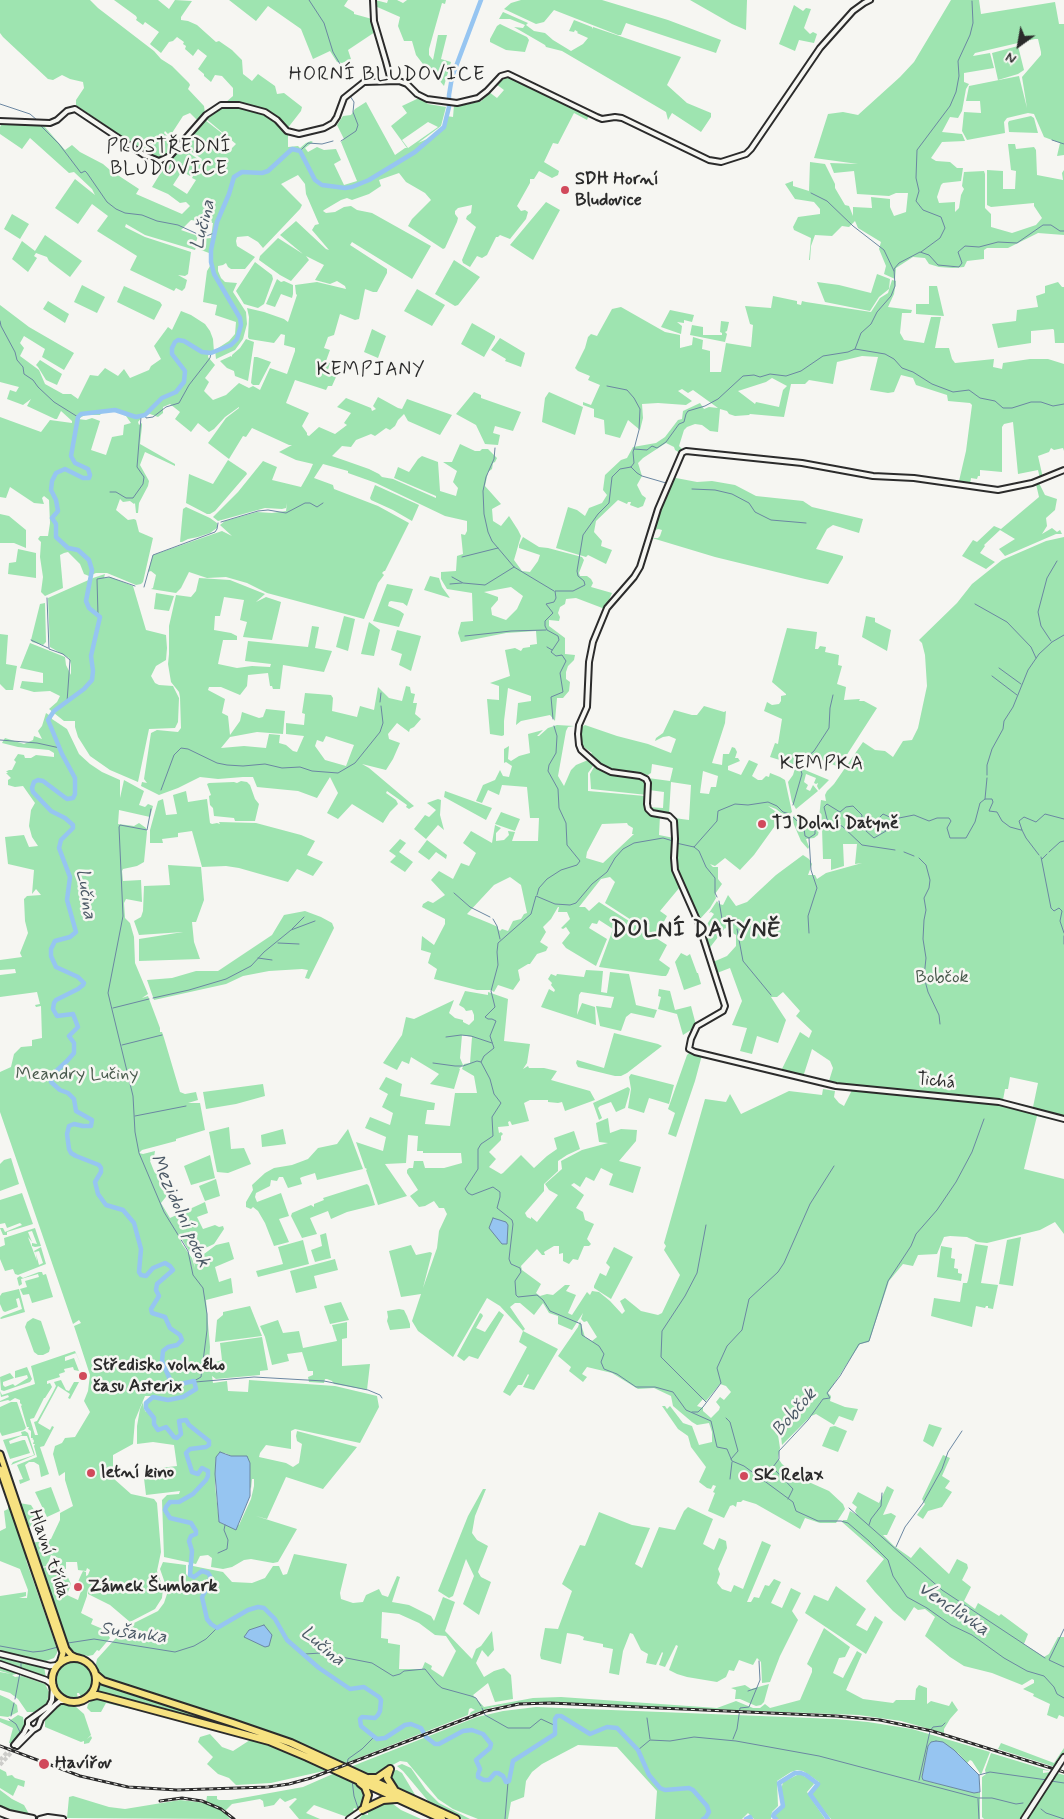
<!DOCTYPE html>
<html>
<head>
<meta charset="utf-8">
<style>
  body { margin:0 }
  #map { position:relative; width:1064px; height:1819px; overflow:hidden; background:#f6f6f2; font-family:Mynerve,sans-serif }
  canvas { display:block }
  .north { position:absolute; left:994px; top:20px; width:50px; height:50px; -webkit-text-stroke:4px #f6f6f2; paint-order:stroke; rotate:212deg; font-size:14px; font-weight:700; line-height:20px; text-align:center; color:#2b2b2b }
  .north::after { content:''; display:block; margin:auto; width:18px; height:22px; background:#2b2b2b; clip-path:polygon(50% 0,100% 100%,50% 72%,0 100%) }
</style>
</head>
<body>
<div id="map">
<canvas width="1064" height="1819"></canvas>
<div class="north">N</div>
</div>
<script>
const ctx = document.querySelector('canvas').getContext('2d');
ctx.lineJoin = 'round';
function fillPath(path, color) { ctx.fillStyle = color; ctx.fill(path, 'evenodd'); }
const toPath = rows => new Path2D(rows.map(r => 'M' + r).join(''));
function trace(path, color, width, dash) { ctx.strokeStyle = color; ctx.lineWidth = width; ctx.lineCap = dash ? 'butt' : 'round'; ctx.setLineDash(dash || []); ctx.stroke(path); }
function drawText(font, color, halo, rows, align = 'center') {
  ctx.font = font + ' Mynerve,sans-serif'; ctx.lineWidth = 5; ctx.setLineDash([]); ctx.textBaseline = 'middle'; ctx.strokeStyle = halo; ctx.fillStyle = color; for (const [text, x, y, turn = 0] of rows) {
    ctx.save(); ctx.translate(x, y); ctx.rotate((+turn || 0) * Math.PI / 180); ctx.textAlign = isNaN(turn) ? turn : align; if (halo) ctx.strokeText(text, 0, 0); ctx.fillText(text, 0, 0); ctx.restore();
  }
}
fillPath(toPath([
  [0,0,90,0,98,8,154,51,161,59,172,66,189,83,190,85,188,89,204,106,205,113,198,121,190,113,183,116,172,133,168,134,165,131,164,133,176,144,175,148,162,158,150,156,76,105,76,100,84,88,83,82,70,79,62,75,53,80,48,79,3,37,0,33],
  [114,0,158,0,169,9,175,0,192,1,181,17,181,20,188,21,197,25,216,42,219,41,232,50,242,60,243,74,252,81,258,74,275,86,277,94,284,93,302,107,301,111,287,129,270,114,258,109,260,112,272,118,288,135,288,147,298,146,300,148,306,143,311,141,313,142,305,148,308,152,317,147,324,150,336,149,341,160,334,164,344,185,357,181,341,142,344,139,337,125,343,116,351,115,355,109,366,102,395,155,405,148,407,148,391,126,407,113,402,106,419,98,428,104,446,107,441,126,418,143,427,139,442,128,447,116,453,117,454,105,464,105,482,101,482,98,489,92,497,98,504,90,496,84,508,76,589,115,587,120,574,113,558,144,553,143,544,162,559,171,558,175,552,178,539,171,534,179,530,179,530,183,517,206,521,211,525,210,528,212,526,219,510,239,500,235,498,237,496,237,487,255,482,258,477,256,470,267,463,263,462,260,476,227,466,219,467,216,471,213,472,205,458,208,455,211,455,214,458,218,457,222,445,248,443,249,408,226,412,219,431,200,425,193,406,182,399,173,379,180,381,186,369,194,352,200,347,198,341,200,324,210,323,211,326,213,335,212,344,207,351,206,357,210,372,213,431,246,412,279,352,242,350,245,387,269,387,273,377,292,373,292,365,289,359,319,355,320,340,314,334,335,328,337,324,348,330,350,326,361,330,363,327,373,336,377,332,386,328,386,326,390,295,380,286,403,309,413,302,426,307,433,307,435,309,436,319,427,335,434,347,425,344,423,351,413,337,407,346,398,371,408,372,411,376,409,373,406,378,397,398,408,402,409,407,399,452,415,440,435,408,421,404,414,398,420,395,426,390,430,386,428,375,436,371,434,356,440,351,447,342,446,332,456,369,469,379,474,382,477,393,479,436,498,436,496,394,478,398,467,409,472,418,459,422,456,438,462,440,491,456,496,458,488,453,482,457,471,443,462,452,462,460,444,475,451,480,451,482,449,488,449,497,458,495,462,493,463,492,469,488,472,485,486,501,504,492,509,493,521,501,526,509,516,518,530,521,536,514,560,522,571,530,572,538,561,540,555,519,548,519,545,523,537,539,547,548,548,582,557,584,560,579,573,580,576,587,576,591,579,593,583,591,587,612,593,605,609,576,598,566,599,565,604,560,607,558,613,560,617,559,621,549,620,549,626,565,638,565,654,575,655,574,660,568,666,566,672,566,679,570,682,569,691,563,698,557,698,555,721,550,715,521,721,516,725,518,703,531,701,531,696,508,688,504,721,504,735,502,736,490,734,487,699,499,700,499,686,490,683,510,676,505,650,515,648,521,651,523,648,530,647,530,645,537,644,536,631,506,633,461,642,458,633,461,622,473,621,472,593,447,589,441,579,441,572,456,571,457,556,463,554,461,534,465,535,467,531,467,521,445,516,376,483,348,473,348,471,323,464,314,478,333,485,334,489,378,506,409,523,385,571,384,571,382,573,384,575,378,583,364,619,267,593,247,583,226,577,207,578,189,572,181,588,176,593,151,589,153,588,156,575,151,571,148,572,153,555,222,531,232,536,220,525,225,521,257,512,272,513,286,511,287,503,286,508,282,509,265,508,218,521,213,517,238,492,263,461,277,467,272,480,301,487,309,473,313,464,296,460,279,452,292,445,289,445,252,428,246,437,243,436,229,459,208,443,226,418,239,408,239,407,225,417,214,429,209,432,198,423,191,432,175,419,180,412,170,404,163,407,163,413,158,417,150,414,142,417,138,422,139,425,142,423,142,426,140,444,175,464,175,466,145,452,140,465,149,481,148,486,139,503,138,513,136,513,135,503,134,504,130,501,123,502,120,499,116,510,128,520,134,519,136,520,139,532,153,538,143,582,141,584,136,585,107,573,96,573,89,576,84,574,80,564,68,552,64,553,60,555,63,588,45,596,41,592,43,577,40,557,41,542,38,539,40,536,48,536,50,523,49,500,44,496,42,498,44,504,34,503,10,487,6,498,0,497,0,417,41,432,50,420,72,423,72,421,61,411,57,419,55,419,27,406,31,399,23,405,7,399,10,390,16,392,19,387,0,382,0,305,29,327,74,353,64,370,42,357,45,349,24,336,20,343,24,348,20,356,39,370,45,384,63,394,71,394,78,399,90,375,98,376,105,368,118,376,124,369,130,378,149,370,151,366,161,359,154,346,168,327,172,330,181,311,191,315,205,324,210,331,213,339,214,352,209,352,208,357,215,365,205,378,209,382,204,391,213,400,226,395,239,383,249,388,253,386,260,390,270,368,287,374,295,351,295,348,284,345,285,335,281,334,274,343,249,339,248,337,249,317,247,308,264,312,284,319,288,322,297,295,296,294,295,285,317,282,346,289,345,286,337,281,330,284,315,280,324,265,306,256,309,260,291,281,280,275,259,260,260,256,278,238,303,254,280,235,296,221,326,249,329,250,312,230,315,225,319,224,306,194,305,184,298,175,281,184,302,205,300,209,263,248,258,242,248,236,237,237,236,241,237,246,255,257,245,269,231,269,228,267,226,263,223,265,218,266,218,271,221,278,225,282,237,283,233,292,246,312,247,324,243,339,235,350,216,359,215,350,229,341,235,334,236,322,215,315,217,305,203,302,207,271,210,266,209,253,201,250,202,239,211,238,213,223,191,220,181,230,198,236,196,242,198,243,195,250,145,235,126,224,125,227,145,237,191,252,188,274,185,276,178,275,187,280,185,288,182,291,176,288,174,291,130,270,137,256,97,231,108,216,92,204,78,224,55,208,75,179,95,195,92,189,74,172,69,173,30,138,22,149,0,134,0,127,2,123,44,126,65,150,72,145,80,152,103,164,110,170,139,189,136,194,182,214,190,206,186,202,180,203,168,194,152,187,160,174,158,172,158,165,178,153,182,148,198,159,199,164,190,176,182,171,173,185,187,194,196,180,192,178,202,159,186,148,185,144,205,120,223,134,213,147,219,153,231,149,236,144,205,118,220,107,231,106,231,103,225,103,233,96,233,88,222,76,215,75,211,82,204,76,204,74,198,69,207,56,198,49,193,56,185,49,186,46,183,44,184,42,177,37,173,41,169,42,161,53,151,45,150,44,159,32,145,22,143,25,136,20,137,18,136,16],
  [428,122,438,127,408,148,402,140],
  [103,411,117,411,126,416,131,423,124,425,123,435,112,437,106,455,91,450,100,421,92,418,86,420,78,419,85,415,100,415],
  [511,587,523,596,517,609,506,620,492,615,491,608,498,600,498,597,484,592],
  [229,0,348,0,344,6,354,12,354,14,372,19,375,32,348,50,351,59,342,63,337,62,330,51,313,59,301,29,268,6,256,21],
  [375,0,387,3,388,0,397,0,403,3,407,0,446,0,445,4,442,3,429,49,429,55,433,60,438,35,447,35,441,59,451,62,444,86,428,67,426,68,416,55,412,41,404,41,398,26,400,17,375,6],
  [521,0,602,0,668,20,721,40,716,53,626,23,621,35,618,35,554,10,544,22,536,24,504,9,511,3],
  [690,0,747,0,746,30,732,24],
  [951,0,979,0,981,14,1055,2,1059,24,1064,24,1064,155,1057,156,1060,143,1044,137,1034,114,1028,113,1007,118,1004,122,1005,133,967,140,962,131,964,112,981,113,980,101,966,101,969,86,1019,76,1027,108,1022,77,1041,55,1041,52,1038,39,1035,39,975,53,973,56,990,53,994,68,964,73,964,82,969,84,966,89,962,111,958,118,950,117,942,132,962,134,965,141,942,142,931,158,936,161,950,162,957,168,963,168,961,181,943,183,941,185,937,197,939,203,955,202,955,212,959,208,961,195,964,189,962,186,964,172,984,171,985,174,985,208,991,214,991,227,1012,233,1036,225,1042,218,1034,206,1034,203,991,207,987,205,987,170,1003,171,1003,189,1015,189,1016,171,1011,170,1008,144,1015,144,1016,149,1034,147,1036,150,1037,175,1063,180,1062,173,1064,170,1064,235,1038,233,1008,248,987,248,984,250,984,259,967,261,964,267,953,268,939,267,929,264,925,258,913,257,896,268,895,279,884,274,886,266,879,249,881,242,858,228,855,221,849,227,842,226,832,236,815,235,811,246,810,260,809,260,811,238,794,230,793,227,798,217,820,214,820,209,814,202,795,199,785,184,793,181,793,186,809,191,810,162,825,164,835,184,835,188,845,205,849,206,853,216,853,207,872,208,871,197,890,199,890,207,894,216,906,212,908,193,896,193,889,196,857,194,854,171,834,173,830,163,858,164,814,158,828,114,843,112,858,115,900,77,914,62],
  [794,5,803,11,806,8,811,9,804,28,810,34,813,32,817,34,814,43,799,40,795,51,779,44],
  [503,12,528,23,526,25,534,31,545,33,553,40,571,51,583,44,588,38,577,33,578,32,575,30,574,32,569,31,574,20,592,27,592,29,593,27,681,57,667,85,687,103,711,113,711,117,701,132,672,113,668,120,666,112,562,51,546,47,545,45,514,27,523,28,525,25,510,19,499,19],
  [500,24,527,37,529,40,525,52,506,50,490,42,490,39,497,26],
  [1018,46,1024,70,1018,74,998,80,992,53],
  [1031,116,1034,118,1038,133,1009,132,1008,123,1009,121],
  [546,202,560,210,533,260,510,245],
  [12,214,29,224,20,239,4,229],
  [45,235,82,261,70,277,49,261,47,257,36,253,34,256,37,258,28,272,12,259,22,241,35,251],
  [454,260,480,277,458,305,455,306,435,294],
  [255,262,272,275,273,279,264,304,258,308,244,304,236,291],
  [877,274,890,279,889,289,879,297,870,311,825,302,817,282,839,285,871,293],
  [277,279,281,282,284,281,293,285,293,294,292,298,281,294,275,307,266,304],
  [892,280,896,281,894,294,888,307,912,310,911,313,902,313,900,333,904,340,924,343,931,317,941,317,935,348,949,348,952,359,955,363,994,359,993,367,1002,369,1003,363,1030,359,1048,359,1064,364,1064,451,1063,448,1054,450,1051,448,1049,452,1038,456,1043,478,1040,479,1038,470,1018,474,1013,422,1004,424,1002,427,1002,472,980,470,980,476,978,476,977,479,971,478,970,485,961,483,959,481,966,451,972,405,970,403,948,401,947,395,916,385,913,378,901,375,894,392,888,393,870,390,878,357,862,356,837,362,833,384,809,380,805,384,791,384,784,417,750,414,749,415,735,416,729,414,727,411,720,409,718,432,710,431,702,425,695,424,687,427,684,430,679,446,683,450,680,453,675,450,674,447,666,443,643,458,638,463,642,476,637,485,642,495,646,498,643,506,638,508,630,505,631,502,628,502,627,504,618,500,596,521,594,532,602,541,601,546,612,550,606,564,588,555,586,557,556,548,568,507,577,510,585,516,589,508,602,503,607,495,603,490,605,475,621,460,627,458,633,447,656,443,665,437,678,420,682,419,683,411,700,403,704,409,709,407,718,408,693,390,688,393,682,389,678,391,692,401,686,405,658,403,642,404,643,418,640,430,628,420,620,438,605,434,604,420,594,417,594,409,583,405,583,402,591,405,600,385,588,380,590,376,578,371,575,368,585,348,588,337,591,334,597,336,612,309,621,307,665,332,680,335,680,348,692,345,693,337,703,340,702,349,710,351,710,372,721,372,726,343,751,347,753,325,750,324,745,306,771,308,773,296,797,301,797,304,801,305,802,301,806,302,871,312,880,298,888,293],
  [772,378,787,386,783,390,779,407,756,402,755,404,738,391,766,382],
  [1058,282,1062,287,1064,287,1064,343,1055,343,1054,330,1053,329,1031,331,1031,343,998,348,992,324,1016,321,1017,310,1038,307,1036,296,1045,293,1045,286],
  [82,285,105,297,97,313,74,302],
  [124,286,160,302,162,305,154,320,117,302],
  [929,286,937,286,944,316,916,314,916,304,929,304],
  [417,289,445,305,432,326,404,311],
  [48,301,69,314,65,323,43,309],
  [670,310,694,315,692,322,684,320,684,323,677,322,682,326,681,334,661,327],
  [721,321,729,322,727,331,725,332,727,334,725,342,690,335,692,325,703,327,703,335,722,335,722,333,720,332],
  [472,323,495,336,495,338,484,357,461,344],
  [372,329,386,336,378,358,364,352],
  [500,338,525,353,521,367,505,361,506,359,491,350],
  [246,339,254,342,248,381,235,376,234,371,227,368,220,361,231,356,232,357,232,355,240,348],
  [254,357,257,357,271,362,259,385,253,385,251,383],
  [40,360,62,374,57,385,46,380,38,367,36,365],
  [474,392,481,395,481,398,521,412,513,431,495,426,493,433,500,435,498,445,485,444,476,425,456,414],
  [549,392,583,407,575,435,542,422,545,398],
  [228,460,246,472,247,474,215,511,210,514,207,514,186,503,189,474,213,484],
  [676,478,697,482,712,481,735,485,756,496,803,501,812,507,863,519,859,533,833,525,827,529,816,549,843,556,843,558,828,584,805,579,715,557,652,538,658,538,660,536,662,530,658,529,654,531,659,510,673,479],
  [1039,483,1045,495,1057,499,1055,510,1046,518,1047,526,1042,534,1052,528,1057,532,1060,530,1062,534,1056,534,1005,556,999,549,1015,539,1000,530,984,545,985,546,980,553,995,562,986,569,962,556,973,540,977,542,994,526,1001,529,1039,497,1036,484],
  [375,485,419,505,412,521,393,510,371,500,370,498],
  [186,507,210,518,217,523,217,528,210,533,198,537,188,539,182,542,180,542,183,509],
  [0,514,9,516,26,530,26,548,14,543,0,543],
  [1064,537,1064,1122,1037,1116,1024,1169,1064,1179,1064,1234,1055,1222,1040,1230,987,1243,977,1242,967,1237,950,1236,944,1237,937,1254,918,1255,913,1266,903,1264,889,1281,869,1342,860,1344,828,1393,831,1396,830,1401,845,1407,858,1409,853,1421,839,1416,834,1425,816,1414,811,1416,782,1445,781,1436,778,1435,780,1448,778,1458,782,1464,802,1479,829,1491,843,1504,845,1509,836,1523,820,1523,805,1518,800,1529,756,1504,743,1500,741,1502,737,1502,736,1507,733,1505,730,1506,724,1518,708,1511,715,1493,713,1492,716,1486,713,1485,711,1489,707,1488,699,1482,706,1467,691,1447,688,1436,678,1429,662,1406,665,1406,667,1409,670,1406,683,1423,692,1426,699,1445,712,1442,712,1432,709,1423,697,1425,692,1422,673,1406,671,1396,654,1388,638,1389,612,1373,587,1367,582,1374,587,1377,583,1382,569,1371,571,1367,558,1356,578,1327,580,1321,585,1337,592,1341,597,1337,587,1321,584,1322,581,1319,583,1313,572,1330,558,1324,558,1316,549,1313,543,1303,534,1315,520,1303,515,1303,510,1307,525,1329,523,1331,558,1349,534,1390,523,1387,529,1375,528,1374,522,1385,518,1385,510,1396,503,1392,527,1347,519,1342,523,1331,500,1306,487,1298,453,1357,418,1331,412,1321,421,1294,401,1297,389,1251,411,1245,416,1255,430,1252,432,1253,423,1288,437,1248,439,1231,447,1214,444,1208,439,1208,434,1201,425,1206,419,1207,410,1196,418,1190,407,1173,407,1170,409,1168,413,1168,414,1161,423,1161,425,1168,444,1168,462,1163,461,1153,423,1153,423,1151,417,1151,418,1136,408,1135,406,1163,385,1164,407,1196,378,1205,366,1170,367,1169,365,1168,356,1142,383,1151,386,1137,365,1128,370,1117,390,1125,393,1113,382,1107,388,1094,379,1089,386,1077,402,1084,400,1096,435,1103,434,1110,427,1110,425,1124,450,1126,455,1093,477,1093,474,1076,462,1069,464,1064,470,1063,472,1037,462,1035,460,1058,463,1065,459,1069,460,1069,454,1089,430,1084,439,1074,411,1057,409,1064,402,1061,397,1070,383,1063,402,1035,406,1017,414,1019,454,1000,449,1013,455,1018,463,1020,463,1022,469,1025,474,1020,474,1015,472,1010,466,1011,464,1008,459,1005,465,991,488,995,488,992,491,993,508,999,504,1041,530,1044,527,1063,523,1069,528,1066,529,1068,544,1068,557,1071,551,1080,590,1091,595,1100,565,1111,562,1102,558,1103,548,1102,548,1100,530,1100,524,1103,529,1121,512,1125,510,1121,508,1122,509,1126,498,1127,499,1133,501,1132,503,1134,501,1136,501,1140,489,1152,496,1159,489,1167,501,1174,503,1173,521,1155,534,1168,547,1156,557,1149,554,1138,574,1131,580,1149,567,1155,558,1161,558,1171,544,1184,544,1191,525,1213,527,1217,531,1219,531,1217,537,1222,558,1195,549,1190,545,1184,562,1169,561,1161,582,1150,608,1143,599,1142,596,1123,608,1118,610,1133,621,1129,637,1130,636,1141,619,1161,641,1167,633,1193,609,1185,613,1174,601,1168,594,1181,586,1177,580,1187,574,1183,571,1185,584,1195,576,1208,583,1212,585,1220,594,1224,587,1239,591,1244,589,1246,584,1246,578,1260,573,1259,569,1264,563,1261,563,1253,559,1254,559,1246,554,1246,544,1252,545,1255,542,1255,537,1249,521,1266,522,1270,541,1284,536,1293,540,1296,547,1294,553,1295,565,1285,570,1285,566,1291,576,1295,568,1313,572,1315,587,1292,590,1295,592,1291,599,1292,610,1301,622,1314,625,1311,620,1301,625,1298,641,1311,658,1315,662,1313,680,1275,664,1250,666,1246,664,1243,705,1099,726,1102,730,1094,741,1114,789,1091,822,1095,823,1089,835,1091,834,1097,839,1103,844,1106,853,1088,828,1084,833,1068,830,1061,812,1049,803,1077,781,1071,800,1032,809,1038,812,1031,796,1016,800,1011,783,992,777,997,771,997,786,1020,778,1043,757,1036,752,1054,740,1051,747,1028,732,1025,742,1001,730,968,717,973,713,962,727,956,736,946,736,935,725,928,708,950,703,930,714,914,711,912,709,913,717,901,719,904,723,905,728,895,736,906,747,902,776,875,803,855,809,859,812,864,808,875,815,875,817,879,826,873,862,863,855,864,857,844,843,844,844,866,831,870,831,859,823,859,822,828,819,830,818,835,814,838,806,839,809,847,808,849,801,841,792,820,794,815,805,826,807,822,819,817,821,800,826,801,825,795,827,791,834,784,863,742,875,750,885,751,893,757,903,741,912,740,918,728,927,686,925,655,922,643,919,640,957,603,972,584,1002,560,1046,541],
  [1010,1077,1038,1083,1033,1107,1003,1100,1005,1089,1008,1089],
  [720,1384,726,1386,731,1392,724,1400,720,1397,716,1402,720,1407,719,1410,711,1418,703,1411,703,1408,697,1406,703,1399,706,1401],
  [18,549,36,553,36,578,8,574,9,563,16,562],
  [105,574,104,578,110,577,133,586,146,630,166,635,167,648,166,660,156,666,151,676,155,683,159,685,173,686,179,698,178,722,175,728,149,729,138,782,110,770,90,756,78,737,75,727,75,721,64,721,49,709,57,702,60,696,50,691,34,692,20,688,22,681,43,683,43,673,20,668,30,643,65,657,66,665,71,675,71,664,69,658,50,647,48,598,93,578],
  [430,576,439,578,442,587,450,598,424,590],
  [199,578,230,580,265,594,256,602,266,597,281,602,272,640,243,637,247,622,240,620,244,600,224,597,220,616,215,616,214,630,231,633,237,636,237,640,223,640,218,664,237,668,252,666,270,667,271,664,245,661,248,641,308,647,312,626,319,627,315,648,332,651,324,672,283,665,280,689,273,689,272,686,270,686,268,673,248,675,247,686,240,695,221,687,209,687,208,690,225,699,222,713,228,716,230,735,240,721,242,712,259,718,263,717,266,709,285,711,283,734,257,732,230,737,221,748,244,746,266,748,269,734,280,735,279,743,286,745,293,751,297,752,304,736,286,734,286,723,304,725,305,714,302,713,305,693,331,695,333,698,332,711,357,717,360,706,374,710,378,687,389,698,402,701,406,686,410,687,411,693,415,694,413,703,417,703,415,714,421,719,414,727,410,729,409,732,397,723,388,734,389,739,400,743,393,759,386,770,362,764,369,768,414,806,409,809,406,807,407,805,387,791,386,793,396,800,398,804,390,812,383,823,352,804,338,819,327,813,338,793,330,777,317,798,298,791,257,787,253,777,243,777,218,779,200,777,178,788,159,795,141,786,142,782,147,783,144,779,151,733,157,730,178,732,181,728,180,697,179,692,171,682,168,664,169,654,169,626,176,595,191,597,196,591],
  [326,736,354,745,346,766,325,760,315,746,317,740,323,742],
  [387,584,413,589,407,606,403,603,391,601,389,602,388,606,400,611,404,614,399,627,373,621],
  [156,593,174,596,169,611,154,609],
  [45,603,46,642,43,645,32,642,31,640,40,604],
  [344,616,355,619,348,651,336,647],
  [866,616,875,618,875,622,891,630,887,651,862,637],
  [369,622,380,630,374,656,361,654],
  [787,628,817,632,815,649,818,649,820,646,826,647,825,652,839,655,838,665,842,666,837,684,846,687,844,700,860,699,859,701,864,701,877,708,839,767,807,754,801,766,805,770,829,780,819,790,817,786,818,783,816,784,814,783,816,778,806,774,804,782,808,785,806,789,810,791,813,785,818,791,796,809,792,802,788,782,793,775,796,765,770,757,775,743,778,744,782,719,764,711,767,702,772,705,779,704,781,701,781,696,786,695,786,694,772,682],
  [397,630,421,636,411,671,399,665,402,654,391,650],
  [0,634,8,635,6,664,17,666,13,690,6,690,0,684],
  [704,706,724,712,726,711,725,723,712,763,722,765,723,754,729,754,732,747,735,748,737,752,735,758,738,758,740,761,728,766,728,770,741,775,749,760,758,764,752,776,758,780,762,780,766,776,769,777,770,773,780,777,785,780,792,812,786,817,776,809,768,806,782,816,754,855,740,870,725,858,715,866,710,864,713,867,718,867,718,879,722,884,715,894,716,898,710,908,700,919,681,881,675,852,677,842,674,818,689,820,691,785,671,782,669,814,653,812,648,807,663,808,664,792,649,790,650,782,648,778,670,781,673,768,652,764,651,773,648,775,617,772,608,769,589,756,592,753,581,745,579,736,580,728,585,725,617,736,648,744,671,753,676,739,669,736,663,737,655,741,656,738,663,733,674,710,692,715,697,715],
  [703,771,718,776,716,787,711,787,709,794,700,793],
  [46,713,52,717,52,719,67,729,79,754,90,764,102,772,120,780,120,798,124,780,144,791,139,805,145,807,148,804,153,806,150,817,119,810,118,824,134,826,139,823,146,828,147,832,144,862,137,866,123,869,122,871,123,881,141,880,142,902,126,899,124,903,125,918,130,923,134,937,135,963,148,994,142,998,148,996,160,1028,160,1032,162,1032,164,1038,180,1092,185,1094,196,1092,198,1100,188,1103,200,1103,205,1130,176,1139,176,1141,142,1150,139,1153,143,1154,155,1151,154,1157,150,1161,154,1171,164,1183,169,1193,161,1203,170,1218,205,1202,208,1213,197,1217,203,1229,215,1225,219,1227,223,1226,224,1229,214,1244,199,1251,189,1251,178,1233,182,1244,192,1258,195,1268,193,1256,204,1254,216,1245,229,1242,234,1259,215,1267,219,1282,231,1278,233,1293,206,1300,210,1347,209,1364,222,1360,220,1343,262,1337,268,1370,260,1371,260,1375,216,1379,212,1376,213,1383,227,1381,228,1391,248,1392,249,1380,335,1386,377,1396,379,1407,360,1443,295,1429,291,1431,291,1449,266,1445,260,1453,259,1457,286,1463,293,1467,299,1463,302,1444,297,1441,296,1436,297,1431,357,1447,323,1489,286,1477,267,1519,256,1516,297,1529,278,1562,273,1563,251,1559,244,1560,232,1567,223,1569,211,1567,212,1558,208,1555,200,1556,196,1564,164,1557,162,1500,167,1495,179,1494,180,1491,146,1495,143,1470,177,1466,174,1445,153,1442,137,1444,137,1426,140,1409,143,1402,144,1409,146,1412,148,1408,147,1403,153,1398,152,1396,145,1396,135,1420,133,1444,113,1455,113,1478,131,1494,154,1499,157,1503,161,1552,157,1571,163,1588,162,1598,155,1609,130,1622,110,1605,88,1594,87,1589,87,1596,81,1613,93,1619,91,1624,105,1630,110,1638,99,1651,97,1650,93,1655,88,1656,75,1653,70,1648,42,1568,52,1566,65,1571,71,1584,67,1595,78,1600,83,1585,78,1582,81,1575,83,1571,86,1572,86,1576,88,1575,90,1570,87,1568,86,1571,78,1570,77,1562,66,1562,66,1569,62,1568,59,1565,61,1559,51,1555,47,1566,41,1567,32,1543,51,1539,60,1520,60,1513,73,1506,65,1480,65,1472,59,1476,53,1454,55,1446,62,1443,65,1438,75,1437,90,1412,84,1401,88,1391,90,1375,74,1326,81,1323,79,1320,73,1324,0,1112,0,1072,11,1067,14,1054,21,1047,32,1046,32,1040,42,1038,41,1006,36,1007,35,1005,40,1004,37,992,0,997,0,975,16,973,15,969,0,970,0,960,22,957,20,953,28,933,25,921,24,899,27,896,41,895,36,889,32,894,34,870,8,864,5,837,24,835,29,847,38,846,32,837,29,826,31,810,35,803,23,786,15,787,8,785,8,780,11,778,6,773,8,773,6,771,9,771,7,770,12,770,16,762,14,760,18,754,24,755,25,758,31,758,36,755,54,757,54,753,49,750,18,747,2,743,5,738,24,744,33,740,34,736,42,739,38,731,42,726],
  [225,1453,231,1456,245,1456,250,1463,249,1484,251,1489,252,1479,254,1479,254,1486,251,1499,239,1525,225,1525,219,1522,215,1485,216,1457],
  [557,725,574,726,568,727,566,731,558,776,564,786,571,770,576,765,588,760,593,766,588,773,588,791,645,796,646,797,645,808,649,813,660,816,659,835,674,838,672,845,673,862,680,887,660,911,667,916,656,936,605,903,615,882,610,877,601,879,579,907,585,907,589,911,599,902,667,945,659,960,670,968,668,973,666,976,662,976,599,967,613,929,599,920,597,924,592,923,589,928,607,939,596,966,566,948,562,943,570,933,566,927,563,929,561,928,570,919,567,912,558,912,559,907,558,907,551,919,543,927,546,932,540,942,548,947,546,951,537,954,530,964,528,964,518,970,520,980,513,990,498,985,494,992,491,990,477,990,434,979,437,969,428,963,431,953,421,950,422,936,434,945,445,924,445,919,422,907,423,904,428,901,433,903,445,895,431,880,439,871,453,879,461,863,469,866,476,853,463,843,471,831,492,843,495,825,501,828,496,833,496,841,504,840,509,835,508,831,515,832,512,841,538,841,539,818,530,818,527,787,502,785,499,795,488,790,482,803,476,801,483,785,495,780,500,770,503,776,509,777,512,766,506,762,504,763,504,749,509,746,508,759,511,761,519,756,530,753,528,734,543,730,537,736,539,736,548,728],
  [627,823,628,825,633,828,632,834,634,834,603,863,586,858,587,852,602,824],
  [510,877,521,885,527,913,524,914,521,919,513,921,508,931,502,929,500,931,498,929,498,927,489,923,467,914,494,885],
  [598,766,604,770,639,777,645,780,647,795,591,789,590,774,594,767],
  [241,781,247,782,250,785,255,799,259,804,255,821,235,821,234,818,214,816,213,808,210,805,209,796,211,795,207,784,209,783,234,782,237,783],
  [186,791,188,802,207,799,210,823,212,824,217,823,220,824,219,822,256,823,301,835,315,841,307,855,323,862,313,876,297,869,288,882,239,868,226,866,202,867,192,831,178,833,178,837,162,839,163,843,150,843,150,830,158,801,163,799,166,815,177,814,173,795],
  [445,791,492,808,486,820,444,797],
  [438,799,441,800,440,815,444,830,438,825,426,839,414,829,425,815,429,817,436,810,427,803],
  [501,812,520,819,515,831,495,824],
  [400,839,406,843,399,852,413,862,405,872,390,862,396,856,389,851],
  [427,840,447,855,446,859,436,852,429,860,418,852],
  [168,865,201,867,204,900,196,922,192,922,194,942,200,959,139,961,139,939,183,932,139,935,134,921,141,917,143,911,144,886,170,885],
  [305,911,321,917,332,923,334,928,309,979,305,978,308,970,302,969,269,971,243,976,226,984,154,1000,147,980,172,978,196,971,218,971,272,935,284,915],
  [681,953,687,956,690,954,697,973,698,973,701,984,684,990,675,962],
  [586,970,603,971,601,992,607,993,610,972,629,974,636,1005,657,1010,654,1018,631,1013,626,1017,621,1031,600,1026,596,1006,611,1008,614,997,581,992,579,995,577,1015,582,1003,595,1007,596,1025,541,1007,549,989,554,992,555,990,551,985,552,983,548,979,551,974,556,976,557,974,584,977],
  [659,989,670,991,675,1010,691,1006,696,1025,694,1028,683,1035,677,1014,658,1009,661,997,658,996],
  [614,1033,658,1044,662,1046,627,1073,621,1076,615,1076,578,1067,576,1063,577,1060,604,1068],
  [690,1052,702,1055,695,1081,676,1137,668,1134,675,1113,668,1109,687,1055],
  [631,1074,674,1085,669,1104,649,1098,644,1113,628,1108,631,1089,629,1077],
  [263,1084,265,1096,236,1104,206,1109,203,1092],
  [628,1087,630,1089,629,1094,625,1108,616,1112,611,1102,600,1106,598,1108,602,1118,599,1120,593,1103],
  [229,1127,231,1149,244,1148,251,1164,228,1173,217,1172,209,1132],
  [283,1129,286,1144,262,1147,261,1135],
  [348,1129,363,1169,317,1180,315,1173,302,1177,300,1178,302,1184,288,1188,283,1177,279,1177,277,1181,271,1180,270,1186,256,1193,255,1197,257,1202,281,1193,288,1213,289,1216,279,1219,289,1242,274,1246,265,1223,258,1211,253,1207,251,1209,246,1207,246,1202,253,1190,252,1185,265,1173,274,1168,292,1165,308,1159,318,1148,337,1144],
  [210,1155,215,1178,191,1185,184,1166],
  [11,1158,19,1184,0,1191,0,1164,4,1160],
  [216,1179,220,1196,205,1201,199,1186],
  [367,1184,369,1186,375,1205,347,1212,331,1219,328,1211,310,1218,317,1234,302,1238,291,1216,292,1213,311,1205,314,1207,314,1204,324,1200,323,1198],
  [22,1193,33,1224,7,1232,7,1235,3,1235,0,1228,3,1228,5,1232,22,1225,20,1223,7,1228,5,1223,0,1224,0,1200],
  [35,1228,41,1246,35,1247,32,1246,32,1243,37,1244,32,1231,28,1232,32,1242,28,1237,37,1261,36,1254,39,1265,43,1263,39,1251,35,1252,36,1254,34,1251,41,1247,46,1264,18,1275,15,1274,13,1269,5,1271,0,1259,0,1247,5,1245,4,1238],
  [326,1233,331,1258,315,1262,311,1250,322,1246,320,1235],
  [1021,1237,1013,1286,999,1284,1007,1240],
  [303,1240,309,1264,258,1277,256,1271,283,1264,278,1247],
  [975,1244,988,1246,981,1283,998,1285,993,1309,988,1308,988,1306,986,1306,985,1308,976,1306,972,1327,931,1316,934,1298,960,1302,963,1283,967,1283,968,1280],
  [941,1246,952,1248,951,1258,955,1259,954,1268,958,1269,958,1273,962,1274,961,1281,937,1277],
  [614,1247,633,1257,611,1299,594,1288,594,1286,600,1273,606,1276,610,1267,606,1263],
  [335,1259,338,1270,314,1276,317,1288,296,1293,290,1271],
  [39,1272,42,1272,43,1275,46,1274,53,1297,32,1303,29,1294,23,1295,20,1289,27,1287,25,1281,39,1277,38,1274,21,1279,22,1284,19,1286,17,1278,20,1276,23,1278],
  [19,1289,25,1312,1,1319,0,1318,3,1316,22,1309,19,1298,16,1299,18,1307,5,1312,3,1311,0,1304,0,1296,2,1293],
  [341,1302,349,1320,330,1324,324,1306],
  [250,1306,262,1336,215,1342,217,1320,223,1315,223,1312],
  [399,1309,404,1310,407,1316,410,1324,410,1328,390,1330,387,1321,388,1317,387,1311],
  [499,1311,504,1315,478,1359,469,1356,464,1361,457,1356,480,1313,482,1314,483,1316,476,1328,485,1332],
  [33,1318,41,1321,50,1348,49,1352,43,1355,38,1355,34,1352,25,1327,27,1322],
  [278,1320,283,1333,299,1331,303,1348,337,1341,332,1325,347,1322,347,1338,342,1339,342,1366,370,1364,367,1390,334,1384,332,1381,327,1379,325,1379,324,1383,309,1382,308,1377,313,1375,313,1371,308,1371,302,1352,287,1354,289,1361,272,1365,265,1337,260,1326],
  [75,1351,83,1370,76,1353,65,1357,65,1361,74,1358,79,1371,74,1370,73,1367,64,1369,65,1372,59,1374,60,1377,47,1381,47,1384,50,1383,52,1387,45,1398,44,1398,34,1418,30,1419,35,1435,38,1435,34,1422,37,1421,53,1392,56,1386,54,1382,61,1380,66,1390,69,1391,74,1382,79,1382,70,1399,68,1398,70,1394,58,1386,38,1423,50,1430,52,1426,54,1427,44,1446,40,1447,49,1474,41,1477,39,1465,34,1462,29,1462,25,1465,30,1480,20,1484,19,1480,23,1479,17,1465,37,1457,34,1446,35,1444,33,1444,34,1441,33,1439,32,1440,33,1438,31,1438,31,1431,28,1429,29,1427,27,1427,21,1406,22,1405,20,1403,20,1400,15,1398,10,1401,8,1400,0,1402,0,1401,9,1397,8,1395,1,1397,0,1391,2,1395,35,1384,31,1366],
  [27,1367,32,1379,30,1382,4,1391,1,1390,0,1377,10,1373,14,1378,3,1382,3,1385,5,1387,13,1384,15,1386,28,1378,27,1375,15,1378,15,1371],
  [11,1402,17,1402,26,1428,24,1430,2,1436,0,1432,0,1407],
  [929,1424,942,1428,933,1447,923,1441],
  [835,1426,847,1431,838,1452,822,1446,830,1427],
  [21,1432,25,1431,28,1433,35,1455,11,1465,13,1462,34,1455,27,1436,21,1436,9,1441,10,1444,23,1440,25,1440,30,1453,10,1459,3,1440,22,1435],
  [943,1455,950,1458,942,1476,950,1481,945,1488,952,1492,942,1507,928,1511,923,1519,917,1515,925,1504,922,1499],
  [887,1486,894,1490,883,1515,891,1513,896,1516,887,1535,883,1535,894,1546,911,1558,920,1547,949,1574,957,1559,967,1564,968,1568,962,1580,971,1587,964,1601,975,1609,978,1603,999,1616,1001,1614,1028,1634,1024,1644,1044,1657,1049,1654,1058,1637,1064,1637,1064,1717,1059,1715,1057,1719,1047,1715,1050,1704,1033,1696,1034,1694,1023,1689,1034,1683,1034,1680,1032,1679,1022,1685,992,1673,964,1666,950,1657,925,1636,935,1617,925,1609,918,1610,914,1607,905,1621,893,1611,875,1592,866,1581,884,1559,842,1522,843,1520,847,1520,850,1511,857,1515,855,1511,857,1507,852,1503,858,1492,879,1503],
  [51,1487,60,1511,47,1517,35,1492],
  [483,1489,486,1489,475,1516,472,1533,477,1540,488,1546,478,1572,481,1577,491,1582,479,1615,463,1604,474,1576,466,1559,453,1596,449,1598,438,1591,468,1516],
  [8,1501,26,1546,26,1560,57,1649,57,1653,54,1658,46,1661,39,1661,0,1652,0,1596,26,1592,26,1596,19,1598,27,1598,28,1590,20,1569,0,1561,0,1531,6,1528,4,1511,8,1509],
  [19,1503,31,1505,41,1521,27,1528],
  [688,1507,713,1519,703,1544,714,1550,719,1538,726,1541,727,1548,718,1569,720,1574,717,1583,722,1589,731,1592,734,1585,743,1589,762,1541,771,1545,747,1602,751,1602,754,1597,759,1598,765,1585,769,1586,774,1579,781,1582,771,1603,782,1608,791,1588,801,1593,792,1611,798,1620,780,1656,770,1682,762,1683,761,1662,757,1658,753,1665,739,1660,734,1671,729,1670,726,1677,717,1682,687,1677,677,1674,669,1670,678,1646,676,1645,665,1667,659,1665,663,1653,662,1652,656,1665,646,1663,648,1654,641,1650,633,1634,630,1633,623,1651,619,1675,609,1673,613,1649,603,1647,603,1644,583,1640,584,1637,579,1635,567,1633,561,1664,541,1659,540,1655,545,1628,558,1629,572,1591,562,1584,580,1545,585,1546,599,1512,632,1525,650,1528,635,1564,642,1568,659,1527,675,1530,684,1511],
  [294,1554,347,1564,340,1593,341,1599,353,1603,363,1602,366,1595,379,1589,382,1595,388,1597,397,1576,400,1577,392,1602,409,1605,431,1616,434,1621,443,1597,455,1602,445,1631,472,1659,476,1649,481,1646,492,1631,494,1650,488,1657,482,1650,476,1663,484,1677,494,1671,504,1668,511,1675,513,1699,495,1702,488,1683,473,1695,484,1707,533,1698,561,1697,717,1708,736,1701,753,1708,760,1708,765,1704,770,1708,800,1700,812,1672,812,1668,807,1664,824,1628,850,1647,845,1657,839,1658,833,1673,843,1678,857,1651,862,1654,846,1690,863,1699,893,1703,896,1700,915,1700,916,1689,919,1685,927,1688,927,1704,931,1701,949,1706,952,1701,958,1710,950,1719,944,1729,944,1733,901,1721,859,1715,528,1702,493,1707,469,1715,471,1712,475,1710,471,1708,469,1709,468,1715,343,1764,266,1731,102,1678,99,1672,96,1664,97,1659,116,1638,132,1624,158,1611,164,1603,167,1594,166,1586,160,1569,163,1562,186,1565,186,1574,188,1576,188,1565,223,1572,232,1582,252,1583,265,1578,273,1566,279,1566,283,1575,287,1574],
  [382,1612,399,1614,419,1623,435,1635,446,1636,456,1651,443,1677,431,1669,432,1666,425,1662,422,1669,399,1669,400,1645,388,1643,388,1639,381,1638],
  [836,1586,866,1609,856,1625,867,1631,875,1616,883,1622,866,1654,805,1613,814,1595,828,1601],
  [0,1656,44,1666,46,1678,0,1662],
  [72,1659,87,1664,93,1671,96,1679,94,1688,91,1692,82,1699,79,1693,77,1693,78,1699,63,1698,57,1691,54,1685,54,1678,58,1669,65,1661],
  [0,1666,44,1681,20,1673,12,1675,15,1677,22,1676,45,1684,49,1692,47,1703,34,1712,27,1712,18,1699,10,1693,0,1690,0,1672,11,1674,0,1671],
  [99,1682,277,1739,379,1785,300,1752,96,1693],
  [769,1684,764,1702,761,1705,756,1706,740,1699,735,1699,736,1690,731,1688,745,1685,751,1689],
  [0,1695,9,1699,17,1705,18,1712,8,1717,0,1716],
  [100,1698,157,1714,158,1715,106,1703,101,1712,91,1712,87,1708,88,1704,93,1699],
  [66,1704,75,1706,84,1714,91,1735,87,1739,91,1736,92,1738,89,1743,84,1744,84,1741,81,1742,45,1727,45,1717,58,1705],
  [536,1707,836,1719,868,1722,912,1729,990,1752,981,1775,972,1761,970,1760,967,1763,958,1753,931,1742,928,1746,922,1777,923,1780,978,1793,980,1792,980,1819,831,1819,811,1795,812,1792,817,1788,819,1782,803,1771,797,1770,791,1772,777,1781,778,1806,772,1812,771,1819,754,1819,748,1813,742,1819,655,1819,657,1791,617,1747,578,1745,542,1764,532,1772,526,1781,524,1797,511,1802,508,1819,478,1819,453,1809,438,1799,407,1762,400,1761,374,1775,366,1775,350,1767,477,1717,503,1711],
  [18,1715,23,1717,25,1729,12,1744,9,1743,13,1728,0,1722,0,1718,9,1721],
  [210,1734,222,1747,233,1751,250,1740,277,1747,328,1770,271,1783,236,1785,229,1778,218,1774,207,1764,213,1757,198,1742,200,1737],
  [1001,1743,1054,1763,1064,1748,1064,1752,1055,1767,998,1749],
  [991,1753,1050,1771,1043,1770,1043,1773,1051,1772,1021,1819,984,1819,982,1817,982,1777,986,1774,985,1770],
  [402,1764,411,1768,426,1790,439,1803,470,1819,462,1819,429,1802,403,1771,397,1766],
  [0,1769,6,1772,7,1776,12,1775,15,1778,25,1781,24,1787,18,1785,13,1796,0,1788],
  [397,1770,402,1773,417,1798,392,1786,389,1774,391,1771],
  [335,1773,357,1783,365,1790,366,1802,359,1810,354,1808,353,1810,357,1811,347,1817,314,1805,306,1813,320,1819,299,1819,289,1807,297,1799,295,1798,285,1802,280,1798,274,1805,264,1807,263,1801,260,1799,232,1804,224,1812,230,1819,67,1818,69,1797,73,1796,109,1807,125,1809,180,1800,206,1803,207,1796,217,1796,217,1799,219,1800,231,1800,303,1787],
  [1057,1773,1064,1775,1064,1819,1027,1819],
  [797,1775,802,1775,813,1781,814,1784,807,1792,825,1819,778,1819,774,1816,776,1812,784,1807,781,1790,783,1782],
  [0,1790,12,1799,24,1805,29,1814,9,1811,0,1806],
  [379,1802,393,1804,401,1810,421,1819,359,1819,363,1814,368,1815,368,1813,363,1811]
]), '#9ee4b0');
const water = toPath([
  [493,1218,506,1222,508,1225,507,1244,502,1244,489,1228,493,1218],
  [220,1452,231,1456,247,1456,250,1463,250,1496,236,1530,219,1522,215,1474,216,1457,220,1452],
  [264,1625,272,1635,269,1646,265,1647,244,1637,249,1630,264,1625],
  [936,1741,943,1742,954,1750,979,1775,980,1792,974,1793,923,1780,922,1777,928,1746,931,1742,936,1741]
]);
fillPath(water, '#96c5f1');
trace(water, '#6b87a2', 1);
trace(toPath([
  [309,0,324,23,333,52,340,64],
  [0,104,30,114,37,120],
  [39,124,59,144,81,173,85,171,87,173,107,202,116,209,125,213,142,215,157,221,178,225,204,237,214,233],
  [1052,140,1064,144],
  [341,141,356,131,358,125,353,112,354,102,350,96],
  [300,151,308,143,322,144,333,141],
  [811,193,827,201,853,226,884,250,894,271],
  [921,252,940,238,945,228,941,217,923,210,916,201,919,191,916,178,917,150,950,106,956,92,959,76,958,61,970,35,973,23,972,1],
  [0,321,1,326,15,352,17,360,23,367,24,374,33,380,38,387,54,402,78,417],
  [855,349,861,333,871,324,877,312,891,296,895,286,894,269,899,263,920,252,929,255,938,265,959,267,962,263,958,252,965,246,979,247,998,242,1017,243,1043,225,1051,225,1060,231,1064,231],
  [607,386,627,390,634,398,640,409,639,430,634,449],
  [145,415,146,418,153,417,166,407,179,403,189,385,210,358,211,353],
  [495,448,494,459,486,477,483,491,484,514,488,532,492,541,514,567,554,591],
  [631,467,637,473,642,476,666,483],
  [692,489,715,490,732,494,749,503,755,512,771,520,806,523],
  [110,492,116,492,126,498,133,498,143,484,144,477,137,467,141,417],
  [221,522,258,511,268,510,286,513,305,503,310,503,317,507,323,503],
  [462,557,498,548],
  [452,577,463,583,485,585,514,567],
  [450,584,462,583],
  [144,587,153,555,215,532,217,529,218,523],
  [47,598,49,649,63,654,70,660,67,702],
  [975,604,1007,622,1031,647,1036,658],
  [98,615,97,579,109,577,135,586],
  [465,636,511,631,546,630],
  [31,640,48,648],
  [1051,641,1041,626,1038,612,1047,578,1057,561],
  [547,647,552,650],
  [999,668,1021,684],
  [992,676,1017,695],
  [380,702,381,693],
  [553,719,551,697,563,692,560,673,566,661,562,655,556,656,551,652,559,640,558,636,547,630,545,626,545,621,553,613,546,604,554,602,556,598,555,591,573,591,585,585,584,581,578,576,577,571,583,535,598,514,609,503,612,477,620,469,631,467,634,463,633,452,634,449,647,450,652,446,657,448,666,442,679,424,684,422,686,414,688,411,705,406,718,399,743,376,754,375,760,377,770,374,786,376,801,371,823,356,848,352,855,349,885,354,894,359,902,368,913,372,932,384,953,392,969,390,980,398,995,401,1003,408,1012,408,1031,402,1041,402,1053,406,1064,404],
  [0,740,37,743,60,748],
  [987,775,987,765,992,749,1003,729,1004,721,1013,707,1028,670,1039,654,1052,642,1064,635],
  [161,790,174,755,181,748,188,749,217,763,227,765,243,766,265,764,282,768,300,767,312,771,338,773,355,763,380,732,383,723,381,706],
  [985,799,987,778],
  [793,805,802,774,799,764,814,751,829,728,830,708,833,695],
  [151,809,147,830,120,825,119,827,123,916,108,993,133,1096,135,1132,139,1153,164,1212,188,1251,193,1275,203,1288,207,1314,207,1330,201,1377,194,1381],
  [793,817,804,828,805,836,809,838,815,834,815,827,828,823,824,807,827,804,840,812,846,807,853,806,862,815,861,825,865,827,866,831,874,838,886,831,878,826,878,819,883,814,894,819,914,815,929,821,937,818,949,818,951,821,947,828,950,838,966,838,975,822,980,803,985,799,992,799,993,802,989,811,997,812,1002,821,1010,827,1021,830,1022,830,1019,821,1024,817,1036,822,1045,814,1064,819],
  [829,823,842,826,862,845,895,850],
  [1022,830,1026,838,1039,855],
  [673,841,663,838,634,843,623,849,615,858,607,872,592,884,576,903,570,905,555,904,536,896,531,914,498,943,497,952,498,965,491,991,495,1007,485,1017,488,1019,492,1019,496,1021,490,1036,494,1048,484,1056,481,1062,490,1079,494,1094,501,1103,492,1117,493,1136,481,1144,478,1149,478,1169,465,1189,468,1193,472,1195,493,1187,500,1192,500,1197,497,1208,512,1220,513,1224,509,1259,511,1264,520,1268,521,1272,515,1281,516,1295,518,1297,537,1295,543,1300,550,1311,581,1324,582,1335,599,1346,604,1354,601,1362,604,1369,617,1374,636,1387,655,1387,673,1392,686,1410,711,1421,717,1447,727,1449,732,1461,744,1466,793,1502,796,1511,818,1521,841,1521,848,1523,869,1541,888,1560,893,1576,907,1597,927,1608,951,1625,972,1635,1004,1658,1027,1671,1044,1676,1054,1687,1057,1694,1064,1698],
  [676,843,694,847,717,821,718,811,735,804,748,805,768,802,777,806,783,812,790,814],
  [694,847,699,851,706,867,715,878,715,893,717,897],
  [904,852,914,856],
  [1049,852,1060,842,1064,841],
  [1041,857,1051,908,1054,911,1059,908,1062,911,1060,921,1064,933],
  [919,858,926,865,930,880,929,888,924,898,926,910,924,920,923,939,926,958,924,977,928,992,939,1015,940,1024],
  [1042,859,1047,854],
  [454,893,470,907,490,917],
  [537,895,539,888,547,879,561,870,577,865,580,861,567,845,566,823,559,808,558,789,548,771,549,765,556,753,557,736,554,726],
  [719,901,722,919,726,923,733,925],
  [493,919,497,926,500,939],
  [292,929,304,917],
  [737,929,743,961,771,995],
  [809,933,808,916,817,888,811,870,809,838],
  [1064,936,1064,944],
  [278,943,299,944],
  [258,958,272,960],
  [153,998,189,990,226,979,251,966,264,952,291,930,315,921],
  [113,1008,149,999],
  [446,1037,461,1035,471,1036,492,1043],
  [122,1045,162,1035],
  [433,1063,455,1066,463,1066,477,1061,481,1062],
  [135,1116,186,1106],
  [706,1225,697,1273,685,1296,662,1331,661,1357,706,1402],
  [195,1382,254,1377,324,1381,368,1390,380,1395,382,1398],
  [692,1412,698,1412,703,1407,721,1383,717,1368,727,1346,742,1330,749,1299,778,1272,784,1263,810,1204,834,1166],
  [726,1418,730,1422,738,1451,731,1459],
  [775,1470,773,1467,779,1459,779,1451,808,1420,823,1399,830,1398,827,1393,840,1376,859,1344,869,1341,888,1281,911,1246,916,1234,937,1210,956,1182,972,1152,984,1119],
  [776,1471,793,1489,788,1499],
  [730,1479,732,1462],
  [849,1508,942,1590,1045,1658],
  [869,1525,871,1519,881,1506,882,1493],
  [896,1547,905,1527,923,1503,942,1469,948,1452,962,1431],
  [218,1553,227,1549,228,1540,224,1530,225,1525],
  [1064,1629,1049,1660,1064,1667],
  [68,1643,94,1639,175,1652,194,1646,206,1639,217,1628],
  [0,1646,33,1652,43,1651,58,1647],
  [305,1654,321,1653,372,1663,393,1676,400,1674,404,1671,425,1669,437,1684,442,1688,471,1696,476,1698,481,1706],
  [21,1669,21,1660],
  [748,1691,757,1688],
  [15,1699,20,1673],
  [482,1708,485,1715,508,1728,530,1728,541,1719,556,1726],
  [11,1716,14,1703],
  [647,1718,650,1739],
  [9,1719,16,1724,20,1732,12,1742],
  [733,1739,737,1729,740,1708,749,1707,760,1680,759,1661],
  [638,1750,650,1740,670,1741,694,1737,736,1741,819,1756,978,1798,992,1798,1016,1804,1023,1803],
  [347,1765,348,1759,362,1749,374,1737],
  [979,1775,990,1772,1047,1780],
  [352,1780,354,1796,358,1808],
  [919,1780,930,1731,933,1727,942,1726,945,1723],
  [1051,1781,1064,1783],
  [978,1799,979,1819],
  [1041,1809,1046,1813,1064,1819],
  [505,1819,508,1782]
]), '#6b87a2', 1);
trace(toPath([
  [481,0,452,77,449,95,449,107,444,127,415,152,369,180,352,187,345,188,322,185,315,180,300,151,292,149,268,171,262,173,242,172,234,177,229,194,217,222,211,250,211,262,214,274,240,318,241,325,237,339,231,345,211,353,202,352,184,341,178,340,175,342,172,348,172,354,185,371,184,382,176,392,162,398,145,415,136,417,115,410,81,414,78,417,71,456,75,463,88,469,90,475,89,478,83,478,65,469,56,473,52,481,51,490,56,500,58,511,52,518,56,524,56,537,68,548,78,550,89,560,92,570,86,601,89,608,100,617,91,656,93,671,92,680,84,689,54,711,48,720,62,754,75,778,75,794,73,798,67,799,43,781,38,780,34,782,32,788,33,792,51,811,65,818,73,825,73,828,61,840,59,848,70,877,67,900,76,932,70,937,55,941,51,949,51,956,56,967,78,977,84,983,83,985,78,989,56,1000,54,1003,53,1009,57,1016,73,1014,78,1027,69,1036,74,1043,74,1053,67,1061,53,1074,51,1082,60,1090,68,1093,74,1099,76,1111,92,1120,91,1126,83,1126,74,1124,69,1126,67,1134,69,1149,71,1153,76,1156,99,1165,101,1168,101,1172,95,1182,98,1194,106,1205,123,1210,134,1223,141,1249,139,1272,141,1275,146,1276,153,1268,165,1263,170,1266,173,1270,157,1284,156,1290,159,1296,151,1309,152,1313,165,1317,170,1328,180,1335,182,1340,177,1345,168,1347,163,1351,162,1361,171,1382,173,1385,176,1385,194,1381,196,1389,183,1397,168,1400,153,1397,146,1403,146,1408,154,1418,154,1424,158,1430,166,1427,174,1437,177,1438,181,1434,179,1421,186,1420,189,1425,209,1441,209,1445,206,1447,190,1449,186,1453,192,1472,198,1474,202,1468,208,1471,208,1476,206,1480,193,1494,179,1502,170,1502,166,1507,165,1510,170,1518,191,1523,196,1531,196,1534,191,1536,189,1541,192,1551,190,1575,194,1577,202,1571,208,1573,210,1576,210,1583,202,1597,207,1619,211,1624,217,1628,248,1610,258,1607,264,1608,275,1619,287,1640,319,1668,350,1689,364,1687,379,1697,381,1700,380,1711,378,1715,375,1718,362,1717,360,1719,361,1726,377,1739,385,1738,405,1725,411,1724,421,1728,426,1737,435,1744,439,1744,463,1731,472,1730,483,1734,491,1744,490,1748,476,1760,480,1769,478,1774,478,1777,484,1780,489,1780,495,1773,498,1773,503,1776,506,1782,509,1781,513,1761,555,1734,555,1719,557,1716,561,1716,590,1734,607,1727,617,1728,638,1750,649,1775,660,1788,665,1790,689,1788,693,1790,707,1806,709,1812,706,1817,703,1819],
  [746,1819,750,1817,751,1819],
  [776,1819,773,1816,774,1814,783,1806,779,1783,795,1773,801,1773,806,1775,818,1784,810,1794,828,1819]
]), '#96c5f1', 4.5);
trace(toPath([
  [0,1760,14,1745],
  [0,1765,17,1746]
]), '#cdcdca', 4, [4, 2]);
const tertiary = toPath([
  [373,0,374,21,386,62,390,77,388,81],
  [0,121,50,123,57,120,67,111,75,109,144,155,159,161,170,156,206,115,221,105,239,105,265,112,277,120,287,131,299,134,324,128,333,123,337,117,344,98,364,82,399,81,407,84,417,94,427,99,457,103,478,98,487,91,501,76,508,74,597,117,602,119,615,117,622,118,709,160,721,162,746,154,751,149,820,48,853,11,864,3,870,0],
  [1064,470,1032,483,998,490,914,478,873,476,802,463,686,451,682,453,658,509,640,567,634,577,607,608,593,642,589,662,587,707,579,725,578,734,579,745,581,750,599,766,611,772,640,776,646,779,648,783,647,804,648,809,652,813,669,816,674,821,675,839,674,858,675,870,698,922,725,1006,723,1011,697,1026,691,1039,689,1049,695,1052,836,1086,999,1102,1064,1119],
  [33,1730,28,1726,28,1721,49,1706,52,1700,53,1686],
  [14,1745,24,1733,28,1725],
  [17,1746,33,1730,38,1727,41,1719,55,1705,60,1701,66,1701],
  [0,1809,9,1813,33,1818],
  [0,1813,10,1817,29,1819],
  [40,1819,48,1817,63,1819]
]);
const secondary = toPath([
  [0,1654,50,1666,58,1665],
  [0,1664,46,1680,53,1685],
  [1060,1763,1064,1757],
  [349,1819,362,1810],
  [1024,1819,1051,1777]
]);
const primary = toPath([
  [0,1454,66,1649,71,1655,77,1658],
  [0,1469,63,1653,60,1663]
]);
const trunk = toPath([
  '52 1680a22 22 0 1 1 44 0a22 22 0 1 1-44 0Z',
  [96,1675,103,1681,233,1723,291,1743,456,1819],
  [89,1697,97,1695,105,1697,269,1741,307,1757,442,1819],
  [390,1769,387,1778,394,1789],
  [369,1778,377,1778,390,1769],
  [360,1783,365,1787,368,1795,364,1809],
  [362,1810,383,1800,396,1799]
]);
trace(tertiary, '#2b2b2b', 8);
trace(secondary, '#2b2b2b', 8);
trace(primary, '#2b2b2b', 9);
trace(trunk, '#2b2b2b', 10);
trace(tertiary, '#f6f6f2', 4);
trace(secondary, '#f6f6f2', 4.5);
trace(primary, '#f7e281', 5);
trace(trunk, '#f7e281', 6);
const rail = toPath([
  [0,1746,80,1776,128,1787,177,1790,268,1787,289,1784,311,1778,486,1711,519,1704,550,1703,836,1716,880,1720,932,1731,1064,1772],
  [160,1801,182,1798,202,1801,221,1809,234,1819]
]);
trace(rail, '#2b2b2b', 3);
trace(rail, '#f6f6f2', 1, [4]);
const secondaryBridge = toPath([
  [1051,1777,1060,1763]
]);
trace(secondaryBridge, '#2b2b2b', 8, []);
trace(secondaryBridge, '#f6f6f2', 4.5);
for (const [x, y, r, color] of [
  [565,190,5,"#d1495b"],
  [762,824,5,"#d1495b"],
  [83,1376,5,"#d1495b"],
  [91,1473,5,"#d1495b"],
  [744,1476,5,"#d1495b"],
  [78,1587,5,"#d1495b"],
  [44,1764,6,"#d1495b"]
]) { const dot = new Path2D(); dot.arc(x, y, r, 0, 2 * Math.PI); ctx.fillStyle = color; ctx.fill(dot); trace(dot, '#f6f6f2', 2); }
drawText('bold 18px', '#2b2b2b', '#f6f6f2', [
  ["SDH Horní",575,180],
  ["Bludovice",575,201],
  ["TJ Dolní Datyně",772,824],
  ["Středisko volného",93,1366],
  ["času Asterix",93,1387],
  ["letní kino",101,1473],
  ["SK Relax",754,1476],
  ["Zámek Šumbark",88,1587],
  ["Havířov",55,1764]
], 'left');
drawText('18px', '#48594c', '#f6f6f2', [
  ["Bobčok",942,978],
  ["Meandry Lučiny",77,1075]
]);
drawText('18px', '#2b2b2b', '#f6f6f2', [
  ["Tichá",936,1082,6],
  ["Hlavní třída",48,1554,71]
]);
ctx.letterSpacing = '1px';
drawText('19px', '#2b2b2b', '#f6f6f2', [
  ["PROSTŘEDNÍ",169,148],
  ["BLUDOVICE",169,170],
  ["KEMPJANY",371,371],
  ["KEMPKA",822,765]
]);
ctx.letterSpacing = '0px';
drawText('italic 19px', '#4b5966', '#f6f6f2', [
  ["Lučina",204,225,-76],
  ["Lučina",85,894,81],
  ["Mezidolní potok",179,1211,66],
  ["Bobčok",795,1413,-49],
  ["Venclůvka",953,1610,34],
  ["Sušanka",133,1634,8],
  ["Lučina",322,1647,40]
]);
ctx.letterSpacing = '1px';
drawText('20px', '#2b2b2b', '#f6f6f2', [
  ["HORNÍ BLUDOVICE",387,76]
]);
ctx.letterSpacing = '0px';
ctx.letterSpacing = '1px';
drawText('bold 22px', '#2b2b2b', '#f6f6f2', [
  ["DOLNÍ DATYNĚ",696,931]
]);
ctx.letterSpacing = '0px';
</script>
</body>
</html>
